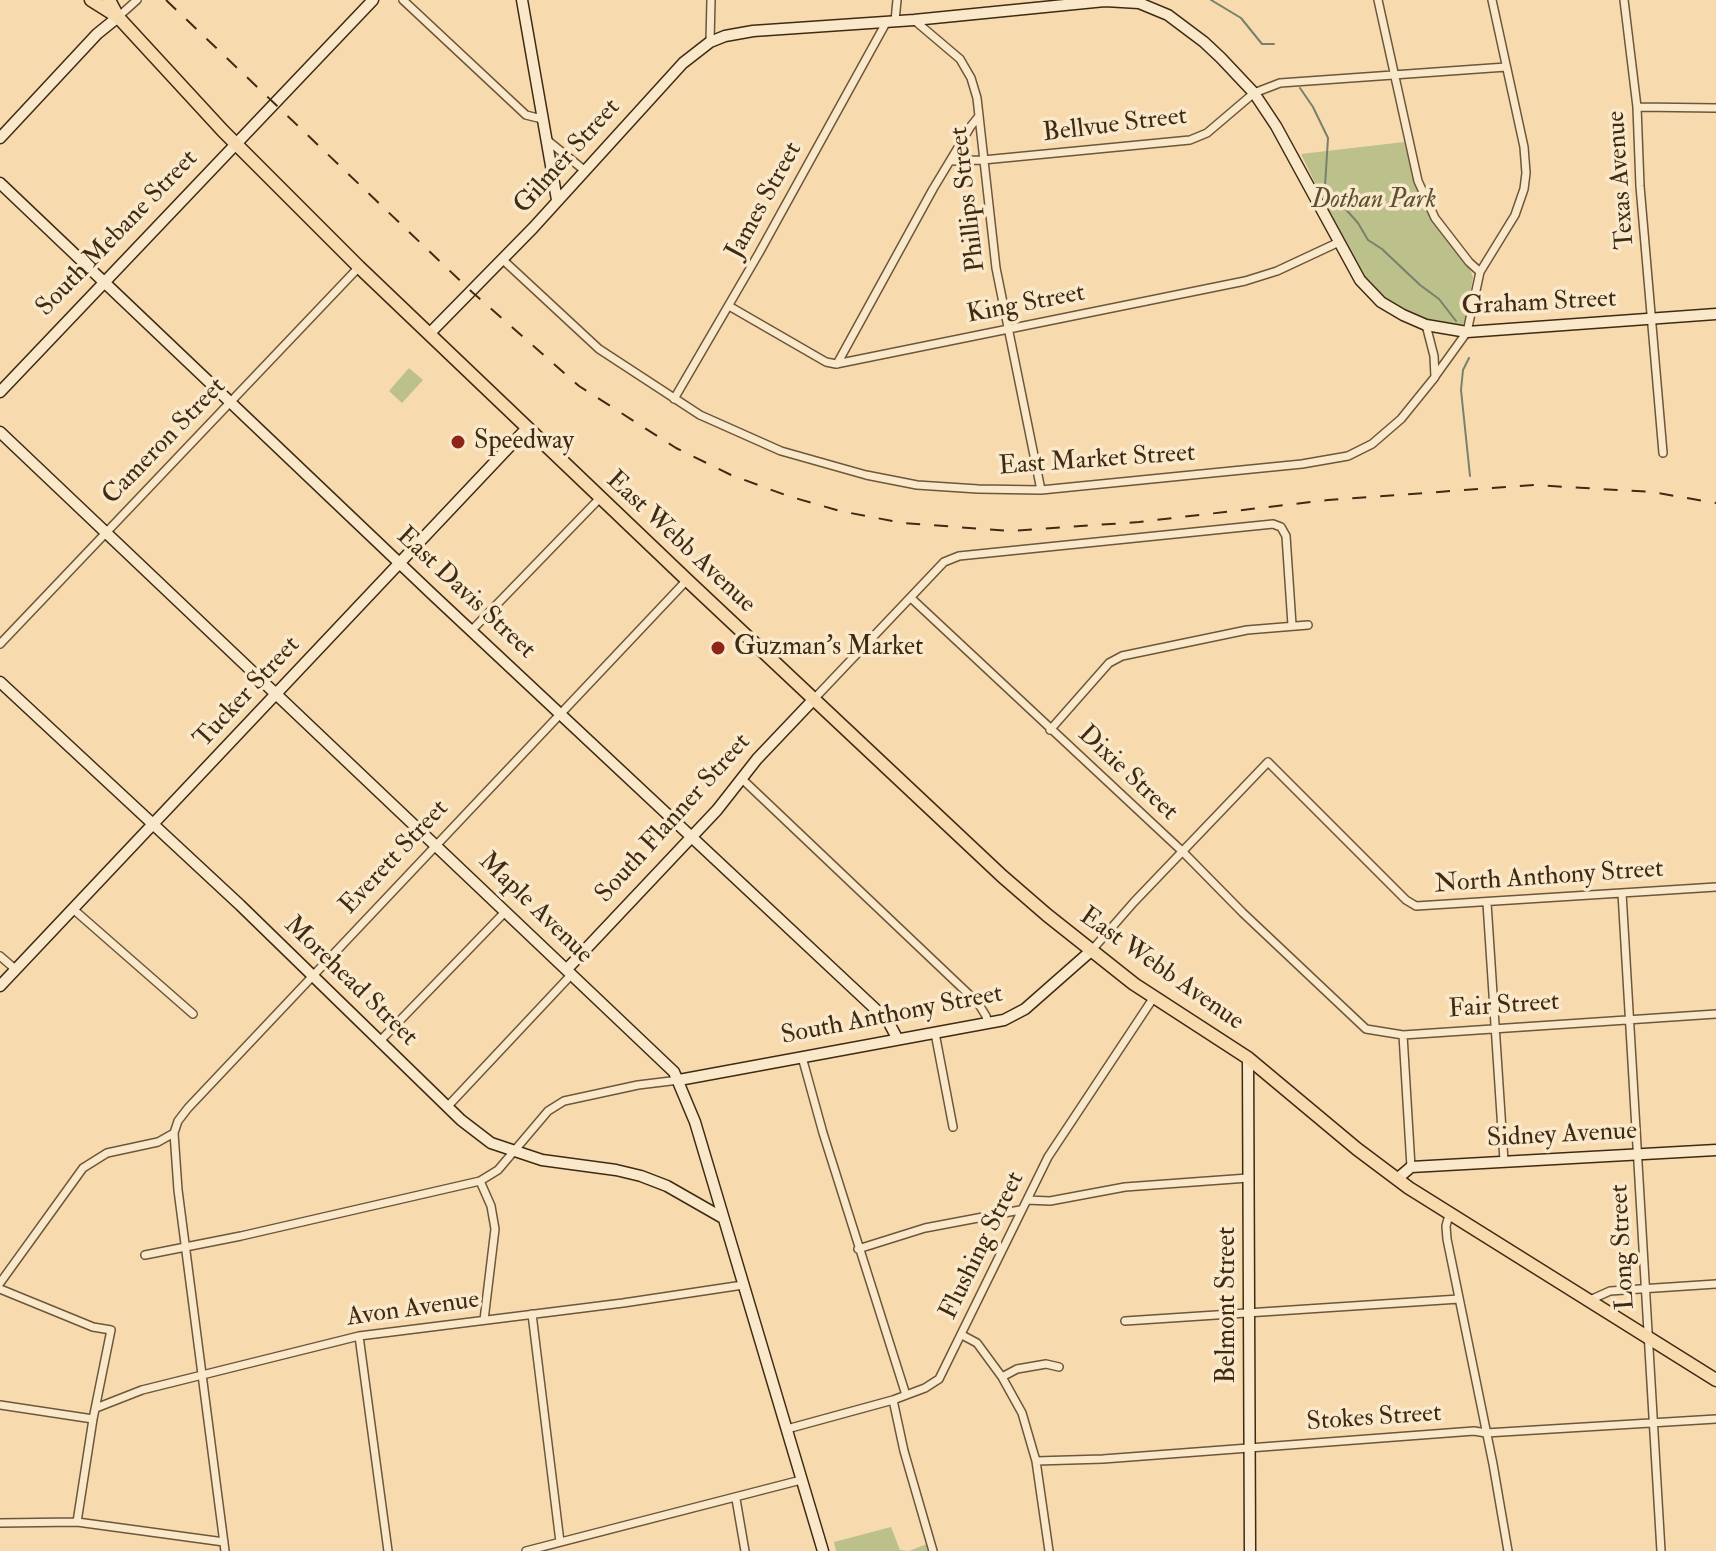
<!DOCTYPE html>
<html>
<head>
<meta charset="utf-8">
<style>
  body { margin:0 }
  canvas { display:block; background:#f7dbae }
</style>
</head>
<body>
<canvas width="1716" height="1551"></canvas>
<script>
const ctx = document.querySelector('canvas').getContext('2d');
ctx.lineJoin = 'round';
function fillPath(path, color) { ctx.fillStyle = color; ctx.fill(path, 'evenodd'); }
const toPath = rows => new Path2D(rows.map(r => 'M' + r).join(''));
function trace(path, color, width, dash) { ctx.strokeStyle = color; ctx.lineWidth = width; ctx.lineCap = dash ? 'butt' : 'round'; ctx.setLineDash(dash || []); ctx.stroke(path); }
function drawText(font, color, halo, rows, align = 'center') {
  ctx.font = font + ' "IM FELL Double Pica",serif'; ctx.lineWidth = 7; ctx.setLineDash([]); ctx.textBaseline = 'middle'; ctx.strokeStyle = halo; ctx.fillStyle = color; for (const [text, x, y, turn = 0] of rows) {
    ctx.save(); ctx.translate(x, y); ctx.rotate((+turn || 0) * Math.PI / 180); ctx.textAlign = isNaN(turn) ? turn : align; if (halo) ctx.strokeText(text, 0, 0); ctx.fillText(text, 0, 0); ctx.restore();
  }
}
fillPath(toPath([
  [1404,142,1414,178,1431,216,1470,269,1473,277,1465,322,1458,328,1428,321,1392,304,1357,270,1301,154],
  [409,368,423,380,402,403,389,391],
  [891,1527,900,1550,909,1551,929,1543,931,1551,836,1551,834,1542]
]), '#bcc08b');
trace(toPath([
  [1211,0,1241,18,1262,44,1274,44],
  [1300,88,1313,107,1328,138,1325,186,1358,223,1368,240,1382,249,1420,285,1439,299,1456,321],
  [1469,358,1463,370,1461,390,1470,476]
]), '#77816d', 2);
const street = toPath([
  [403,0,526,115,542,119],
  [1378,0,1418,181,1435,218,1469,262,1480,272],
  [1624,0,1637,107,1640,186,1663,453],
  [118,17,137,0],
  [914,20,960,59,971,78,977,98,996,268,1041,490],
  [895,21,897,0],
  [710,42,711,0],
  [1637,107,1716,108],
  [547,140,584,170],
  [950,161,983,160,1190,140,1207,133,1254,93,1280,83,1506,67],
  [502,259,599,349,700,415,781,451,866,475,917,485,978,489,1041,490,1302,464,1348,456,1372,444,1401,419,1435,377,1434,356,1426,325],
  [729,306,826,362,836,364,1245,281,1277,271,1337,243],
  [837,364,933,189,971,126,979,116],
  [1436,375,1467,332,1480,272,1515,215,1524,189,1526,173,1524,147,1492,0],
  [674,399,759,253,887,21],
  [911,598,1183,852,1243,913,1366,1029,1403,1035,1716,1014],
  [472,630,600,498],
  [0,644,359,267],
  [814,699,944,562,959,556,1273,524,1281,527,1286,536,1292,625],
  [1050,730,1109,663,1122,656,1247,630,1308,625],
  [741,778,978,1003,986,1016,988,1023],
  [1622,893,1661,1551],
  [1487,903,1504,1161],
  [73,909,193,1014],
  [1092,950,1134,902,1268,762,1406,900,1416,906,1716,887],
  [0,956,15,969],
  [935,1033,953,1127],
  [1403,1035,1411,1167],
  [379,1042,505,912],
  [802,1057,823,1133,906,1395],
  [448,1106,572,974],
  [174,1133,178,1190,225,1551],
  [480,1181,491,1206,495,1229,484,1320],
  [1027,1200,1050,1201,1125,1187,1248,1178],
  [1449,1215,1446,1226,1447,1239,1493,1464,1508,1551],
  [858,1249,925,1228,1020,1210],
  [145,1255,241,1236,480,1181,498,1170,548,1111,564,1101,638,1085,679,1080],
  [0,1283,83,1168,107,1153,158,1142,174,1133,178,1121,188,1108,687,580],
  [0,1289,93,1327,111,1330,93,1419,77,1522],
  [1590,1300,1610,1291,1716,1284],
  [532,1314,560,1542],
  [1125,1321,1459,1299],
  [962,1335,977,1343,1002,1377,1022,1413,1036,1461,1049,1551],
  [359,1336,388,1551],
  [1002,1377,1017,1369,1046,1364,1059,1367],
  [893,1400,904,1451,933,1551],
  [0,1405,93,1419],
  [96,1408,142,1390,359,1336,623,1303,743,1285],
  [787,1429,893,1400,925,1388,939,1379,1048,1157,1154,997],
  [1036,1461,1103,1459,1474,1431,1486,1433,1716,1419],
  [736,1499,745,1551],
  [0,1523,77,1522,224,1542],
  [526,1551,801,1480]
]);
const secondary = toPath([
  [522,0,557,200],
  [0,138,97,34,118,17],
  [0,183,433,595,870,1004,888,1021,897,1038],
  [430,333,533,228,683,63,710,42,725,36,753,31,914,20,1105,1,1139,3,1168,15,1204,42,1221,58,1254,93,1276,126,1360,280,1381,302,1403,315,1426,325,1467,332,1716,314],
  [0,392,373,0],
  [0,432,674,1072,695,1122,823,1551],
  [0,682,240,905,461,1120,491,1143,542,1160,616,1170,641,1176,667,1186,723,1218],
  [567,969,717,810,757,759,814,699],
  [0,986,527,428],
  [1248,1058,1250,1551],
  [679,1080,1004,1020,1025,1009,1092,950],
  [1397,1179,1411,1167,1716,1150]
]);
const highway = toPath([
  [91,0,118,17],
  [109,0,118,17,223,131,359,267,687,580,1002,876,1047,915,1134,984,1248,1058,1357,1149,1409,1188,1716,1380]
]);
trace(street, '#6d563a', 10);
trace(secondary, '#3f2a14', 13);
trace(highway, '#3f2a14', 15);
trace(street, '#fae8ca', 7);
trace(secondary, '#fae8ca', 10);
trace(highway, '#f7dbae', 12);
trace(toPath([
  [166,0,472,292,579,386,676,448,731,475,788,496,840,511,903,523,1010,531,1139,522,1328,500,1534,485,1652,492,1716,503]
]), '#3f2a14', 2, [14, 14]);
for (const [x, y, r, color] of [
  [458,442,8,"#8f2418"],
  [718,648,8,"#8f2418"]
]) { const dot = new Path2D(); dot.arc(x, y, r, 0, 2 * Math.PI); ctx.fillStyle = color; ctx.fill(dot); trace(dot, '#fae8ca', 3); }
drawText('26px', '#3f2a14', '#fae8ca', [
  ["Bellvue Street",1115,126,-7],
  ["Gilmer Street",568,157,-48],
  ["Texas Avenue",1622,180,-94],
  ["Phillips Street",969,199,-97],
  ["James Street",765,201,-61],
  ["South Mebane Street",118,234,-46],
  ["Graham Street",1539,304,-3],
  ["King Street",1026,305,-11],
  ["Cameron Street",165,442,-46],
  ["East Market Street",1097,461,-4],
  ["East Webb Avenue",680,543,43],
  ["East Davis Street",465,594,43],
  ["Tucker Street",248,693,-47],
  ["Dixie Street",1127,774,43],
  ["South Flanner Street",674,819,-48],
  ["Everett Street",395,858,-47],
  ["North Anthony Street",1549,878,-4],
  ["Maple Avenue",535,909,44],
  ["East Webb Avenue",1161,970,35],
  ["Morehead Street",350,982,44],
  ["Fair Street",1504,1007,-4],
  ["South Anthony Street",892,1016,-11],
  ["Sidney Avenue",1562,1136,-3],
  ["Flushing Street",983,1246,-64],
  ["Long Street",1624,1247,-93],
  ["Belmont Street",1228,1305,-90],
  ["Avon Avenue",413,1310,-8],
  ["Stokes Street",1374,1419,-4]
]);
drawText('italic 26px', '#5e5032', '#fae8ca', [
  ["Dothan Park",1374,201]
]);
drawText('26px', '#3f2a14', '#fae8ca', [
  ["Speedway",474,442],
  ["Guzman's Market",734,648]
], 'left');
</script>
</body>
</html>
